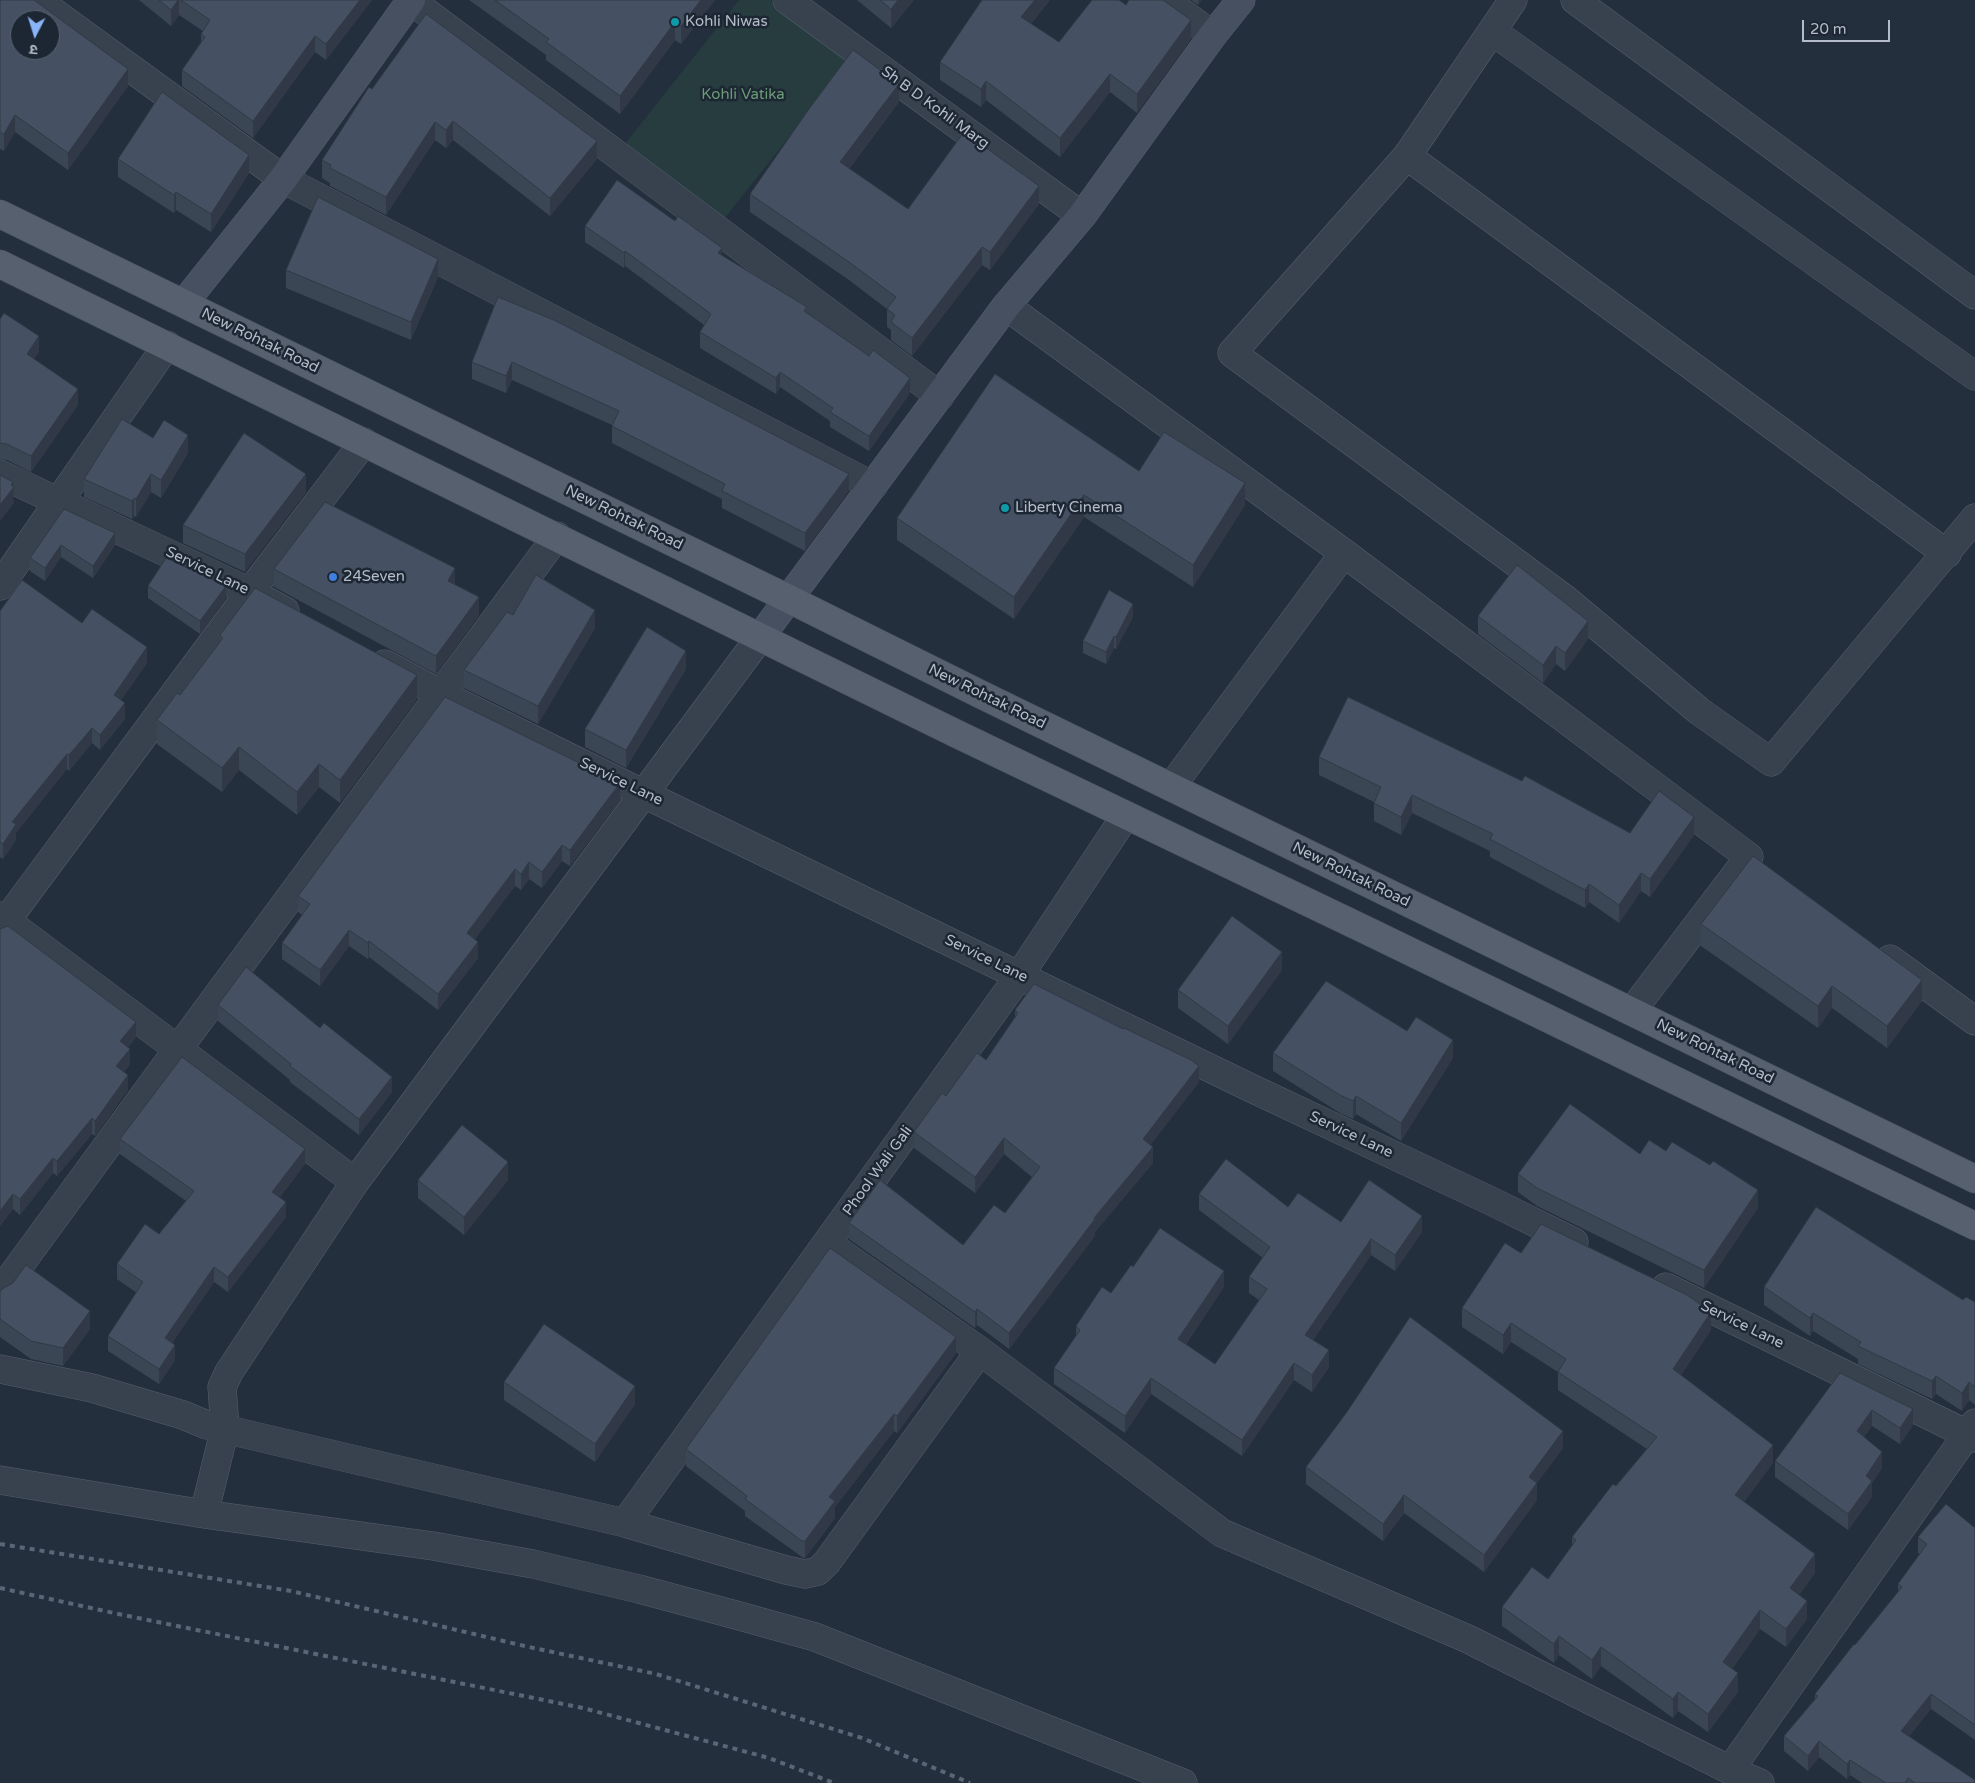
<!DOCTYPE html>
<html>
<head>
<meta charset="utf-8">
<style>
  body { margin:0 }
  #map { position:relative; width:1975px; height:1783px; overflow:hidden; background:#242f3e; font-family:"Varela Round","Noto Sans Devanagari",sans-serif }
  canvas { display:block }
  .north { position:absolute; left:10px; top:10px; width:50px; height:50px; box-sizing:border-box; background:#1d2633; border:1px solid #59626f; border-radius:50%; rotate:185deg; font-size:14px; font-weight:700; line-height:20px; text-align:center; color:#b4bcc9 }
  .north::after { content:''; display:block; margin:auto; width:18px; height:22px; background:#8ab4f8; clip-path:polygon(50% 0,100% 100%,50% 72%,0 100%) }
  .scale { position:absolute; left:1802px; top:20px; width:88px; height:22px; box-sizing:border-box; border:2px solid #b4bcc9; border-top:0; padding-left:6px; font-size:15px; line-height:18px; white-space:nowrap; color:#b4bcc9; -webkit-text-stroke:4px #1d2633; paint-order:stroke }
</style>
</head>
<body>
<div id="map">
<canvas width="1975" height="1783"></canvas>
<div class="north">उ</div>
<div class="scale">20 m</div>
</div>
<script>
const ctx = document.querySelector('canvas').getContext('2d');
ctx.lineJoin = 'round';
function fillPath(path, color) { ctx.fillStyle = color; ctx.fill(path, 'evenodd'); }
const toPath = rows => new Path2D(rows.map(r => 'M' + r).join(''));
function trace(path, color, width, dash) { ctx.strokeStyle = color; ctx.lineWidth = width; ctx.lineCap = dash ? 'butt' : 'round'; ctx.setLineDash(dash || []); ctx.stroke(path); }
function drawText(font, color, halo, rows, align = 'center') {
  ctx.font = font + ' "Varela Round",sans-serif'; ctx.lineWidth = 5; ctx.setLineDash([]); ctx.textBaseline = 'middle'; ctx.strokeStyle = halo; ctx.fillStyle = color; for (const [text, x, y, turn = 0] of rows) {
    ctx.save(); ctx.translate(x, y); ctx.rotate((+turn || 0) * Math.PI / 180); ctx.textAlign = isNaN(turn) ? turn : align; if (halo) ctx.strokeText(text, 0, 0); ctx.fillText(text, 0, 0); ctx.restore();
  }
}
fillPath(toPath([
  [739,0,770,0,850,60,724,219,624,145]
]), '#263c3f');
const street = toPath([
  [37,0,283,179,873,486],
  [410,0,940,396],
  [787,0,1082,216],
  [1164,0,1213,35],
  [1513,0,1407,156,1232,353,1565,599,1699,711,1771,762,1975,518],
  [1575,0,1975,295],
  [1492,31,1975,376],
  [1407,156,1947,554],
  [1006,306,1344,553,1749,857,1632,1011],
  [0,474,250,592,285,611],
  [0,586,167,345],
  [761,636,355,1182,229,1372,222,1387,225,1428,204,1514,433,1546,533,1564,639,1589,736,1615,815,1637,1183,1783],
  [385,664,441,694,644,794,1251,1088,1491,1201,1574,1242],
  [1171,787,1344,553],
  [0,916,355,1182],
  [0,929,250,592,364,442],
  [1890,959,1975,1021],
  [827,1243,980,1351],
  [1666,1287,1975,1438],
  [0,1292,178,1049,557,536],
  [0,1369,92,1388,183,1415,207,1425,625,1523,786,1570,805,1574,818,1571,827,1562,980,1351,1222,1533,1468,1639,1730,1770,1760,1783],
  [0,1480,204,1514],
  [625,1523,1019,976,1126,815],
  [1730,1770,1975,1423]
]);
const secondary = toPath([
  [184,303,283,179,411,0],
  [761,636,1006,306,1082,216,1213,35,1241,0]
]);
const primary = toPath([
  [0,214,789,599,984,696,1975,1179],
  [0,264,957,734,1372,933,1975,1226]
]);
trace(street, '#565f6c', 29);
trace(secondary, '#565f6c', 29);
trace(primary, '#414a57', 29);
trace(street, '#38414e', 28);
trace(secondary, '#465061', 28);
trace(primary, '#56606e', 28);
trace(toPath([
  [0,1544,291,1591,529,1647,656,1674,862,1738,970,1783],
  [0,1588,123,1615,583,1708,769,1758,834,1783]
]), '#5a6575', 4, [5, 5]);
fillPath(toPath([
  [0,0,128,86,68,170,15,132,4,151,0,149],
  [139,0,372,0,326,60,315,52,253,138,182,86,182,70,201,42,201,34,203,31,179,15,171,26],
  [469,0,715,0,681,44,675,40,620,114,546,60,546,55],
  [857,0,914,0,891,28],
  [1050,0,1031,24,1059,42,1126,5,1191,39,1137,113,1110,92,1060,157,986,100,981,107,940,80,940,62],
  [1191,0,1202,0,1198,5],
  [372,89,597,159,550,216,453,140,446,148,435,140,386,215,330,186,330,183,322,178,322,160],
  [899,102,849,169,908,209,1039,204,990,270,982,265,912,356,891,340,891,330,887,327,887,309,849,280,750,212,750,194],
  [118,159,249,173,211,232,176,210,174,213,118,177],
  [585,226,722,256,807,313,910,393,869,451,830,427,830,421,780,387,776,394,700,348,700,332,704,325,625,266,624,268,585,242],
  [286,270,438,277,411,340,286,288],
  [498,297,849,491,805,551,722,508,722,499,612,443,612,425,512,380,506,393,472,379,472,362],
  [0,319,39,352,34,359,78,405,31,472,7,460,0,459],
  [153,438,188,453,161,498,151,492,136,517,134,516,132,519,84,497,84,479],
  [1139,471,1245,505,1193,587,1084,517,1014,619,897,540,897,518],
  [306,492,245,572,183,543,183,525],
  [64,509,115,545,93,578,61,557,45,581,30,571,30,558],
  [274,569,455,585,479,615,436,674,274,587],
  [148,586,226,598,200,634,148,598],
  [0,611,82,623,147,663,121,700,125,719,100,750,92,743,69,771,67,769,16,833,16,840,3,859,0,857],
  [513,615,595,628,538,724,464,688,464,670],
  [1478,616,1588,639,1565,671,1556,664,1543,683,1478,634],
  [1133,617,1116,649,1114,648,1106,664,1083,653,1083,641],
  [220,635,417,699,340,803,319,787,297,815,239,770,222,792,157,744,157,720,180,695,220,642],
  [686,669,626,768,585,747,585,729],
  [1319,757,1630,833,1694,835,1650,897,1641,891,1619,923,1589,902,1585,908,1490,857,1490,851,1412,813,1401,835,1374,821,1374,802,1319,775],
  [620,800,570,866,562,861,542,888,529,879,521,890,515,886,475,939,478,958,438,1010,369,957,368,959,349,946,320,986,282,959,282,943,302,915,298,912,298,896],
  [1701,924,1922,1001,1887,1048,1832,1008,1818,1028,1701,946],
  [0,929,136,1037,128,1047,130,1064,124,1072,128,1090,95,1136,92,1134,57,1176,53,1173,20,1215,13,1209,0,1226],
  [1282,970,1228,1044,1178,1008,1178,990],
  [218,1005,392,1092,359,1135,290,1082,290,1080,218,1021],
  [1015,1010,1199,1082,1150,1145,1153,1163,1095,1232,1095,1236,1009,1349,977,1325,975,1328,849,1239,849,1223,963,1245,1005,1213,1032,1177,1004,1154,975,1193,914,1148,914,1132,946,1096,986,1060,1015,1017],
  [1407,1031,1453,1058,1401,1141,1356,1114,1353,1119,1340,1113,1273,1071,1273,1053],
  [120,1139,305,1164,280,1197,286,1217,228,1292,214,1282,172,1343,175,1360,159,1384,108,1351,108,1336,137,1293,117,1279,117,1264,159,1234,186,1201,120,1154],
  [1640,1154,1758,1208,1704,1288,1537,1206,1518,1192,1518,1174],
  [418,1180,508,1180,464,1235,418,1198],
  [1199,1194,1288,1207,1341,1222,1422,1232,1395,1271,1371,1255,1313,1340,1329,1367,1312,1392,1294,1380,1242,1456,1151,1394,1125,1433,1054,1384,1054,1368,1076,1336,1076,1326,1111,1293,1133,1267,1224,1287,1186,1344,1215,1364,1259,1300,1249,1293,1249,1277,1263,1258,1199,1210],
  [1521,1253,1711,1330,1681,1375,1773,1463,1744,1502,1815,1573,1799,1595,1807,1619,1786,1647,1760,1629,1732,1669,1738,1692,1708,1732,1678,1711,1673,1718,1601,1666,1592,1679,1559,1655,1554,1663,1502,1626,1502,1607,1548,1579,1572,1546,1572,1537,1647,1449,1558,1390,1558,1372,1511,1342,1503,1354,1462,1327,1462,1308],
  [1764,1287,1963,1300,1975,1302,1975,1405,1969,1400,1962,1411,1936,1394,1932,1399,1858,1364,1858,1359,1813,1331,1810,1336,1764,1305],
  [0,1292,90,1329,63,1366,31,1359,0,1337],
  [956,1353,897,1433,894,1431,835,1507,835,1518,805,1558,802,1557,745,1516,745,1511,686,1466,686,1449],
  [1840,1373,1913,1425,1900,1444,1872,1426,1864,1437,1882,1468,1872,1483,1872,1497,1848,1530,1775,1477,1775,1461],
  [504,1382,635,1404,595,1462,504,1400],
  [1563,1448,1537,1483,1537,1500,1484,1572,1404,1513,1383,1541,1306,1484,1306,1467],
  [1975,1528,1975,1740,1931,1709,1909,1736,1975,1783,1862,1783,1850,1775,1847,1779,1819,1757,1808,1771,1784,1751,1784,1736,1815,1699,1815,1694,1855,1645,1898,1592,1898,1584,1920,1554,1918,1553,1918,1537]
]), '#3b4654');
fillPath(toPath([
  [178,0,179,0,179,15,171,26,171,10],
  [360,0,372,0,326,60,326,44],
  [701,0,715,0,681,44,681,26],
  [898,0,914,0,891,28,891,9],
  [1035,0,1050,0,1021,36,1021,17],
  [1198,0,1202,0,1198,5],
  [1191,20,1191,39,1137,113,1137,94],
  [675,22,675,40,620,114,620,96],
  [315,36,315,52,253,138,253,121],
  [128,69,128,86,68,170,68,153],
  [1110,74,1110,92,1060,157,1060,138],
  [986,81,986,100,981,107,981,89],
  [899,84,899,102,840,180,840,162],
  [15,115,15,132,4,151,4,134],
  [453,121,453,140,446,148,446,130],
  [435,122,435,140,386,215,386,197],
  [597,141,597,159,550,216,550,198],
  [249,155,249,173,211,232,211,214],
  [1039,186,1039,204,990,270,990,252],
  [176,192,176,210,174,213,174,195],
  [982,247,982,265,912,356,912,338],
  [722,248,722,264,718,253],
  [625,251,625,266,624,268,624,253],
  [438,259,438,277,411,340,411,322],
  [39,336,39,352,27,369,27,354],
  [512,362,512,380,506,393,506,376],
  [780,372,780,387,776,394,776,378],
  [910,378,910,393,869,451,869,436],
  [78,389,78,405,31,472,31,456],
  [188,435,188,453,161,498,161,480],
  [151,474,151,492,136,517,136,499],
  [306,474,306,492,245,572,245,554],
  [849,474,849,491,805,551,805,533],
  [13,482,14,503,0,521,0,505],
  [1245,483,1245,505,1193,587,1193,565],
  [1084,495,1084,517,1014,619,1014,597],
  [134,498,134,516,132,519,132,501],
  [115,533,115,545,93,578,93,566],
  [61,545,61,557,45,581,45,568],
  [455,568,455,586,448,581],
  [226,586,226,598,200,634,200,621],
  [479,597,479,615,436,674,436,656],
  [1133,604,1133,617,1116,649,1116,637],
  [595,610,595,628,538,724,538,706],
  [1588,621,1588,639,1565,671,1565,653],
  [1114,636,1114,648,1106,664,1106,652],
  [1556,646,1556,664,1543,683,1543,665],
  [147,647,147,663,114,710,114,695],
  [686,651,686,669,626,768,626,750],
  [417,675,417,699,340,803,340,780],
  [125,703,125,719,100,750,100,735],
  [92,728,92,743,69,771,69,755],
  [239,747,239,770,222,792,222,768],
  [67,754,67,769,16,833,16,840,3,859,3,844,12,822],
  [319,764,319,787,297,815,297,792],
  [620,783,620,800,570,866,570,850],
  [1412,795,1412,813,1401,835,1401,817],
  [1694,817,1694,835,1650,897,1650,879],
  [562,845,562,861,542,888,542,872],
  [529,862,529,879,521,890,521,874],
  [515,869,515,886,467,950,467,933],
  [1641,873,1641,891,1619,923,1619,905],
  [1589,884,1589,902,1585,908,1585,890],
  [349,930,349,946,320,986,320,970],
  [369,941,369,957,368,959,368,943],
  [478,942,478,958,438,1010,438,994],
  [1282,952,1282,970,1228,1044,1228,1026],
  [1922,980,1922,1001,1887,1048,1887,1026],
  [1832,986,1832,1008,1818,1028,1818,1006],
  [136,1022,136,1037,120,1056,120,1041],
  [1453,1040,1453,1058,1401,1141,1401,1123],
  [130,1049,130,1064,116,1082,116,1066],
  [1199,1066,1199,1082,1143,1155,1143,1139],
  [128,1075,128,1090,95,1136,95,1121],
  [392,1077,392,1092,359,1135,359,1119],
  [1356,1096,1356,1114,1353,1119,1353,1101],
  [92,1118,92,1134,57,1176,57,1161],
  [1004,1138,1004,1154,975,1193,975,1177],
  [1153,1147,1153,1163,1095,1232,1095,1236,1009,1349,1009,1333,1094,1218],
  [305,1149,305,1164,272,1207,272,1192],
  [53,1158,53,1173,20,1215,20,1199],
  [508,1162,508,1180,464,1235,464,1217],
  [1758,1190,1758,1208,1704,1288,1704,1270],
  [13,1194,13,1209,0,1226,0,1211],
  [286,1202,286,1217,228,1292,228,1277],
  [1422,1216,1422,1232,1395,1271,1395,1255],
  [1371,1239,1371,1255,1305,1351,1305,1335],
  [214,1267,214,1282,165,1353,165,1338],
  [1224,1271,1224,1287,1178,1355,1178,1339],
  [977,1309,977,1325,975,1328,975,1312],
  [90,1311,90,1329,63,1366,63,1348],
  [1711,1312,1711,1330,1673,1388,1673,1369],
  [1813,1313,1813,1331,1810,1336,1810,1318],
  [1511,1323,1511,1342,1503,1354,1503,1335],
  [956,1337,956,1353,897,1433,897,1416],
  [175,1345,175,1360,159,1384,159,1369],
  [1329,1350,1329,1367,1312,1392,1312,1375],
  [1294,1363,1294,1380,1242,1456,1242,1440],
  [1936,1376,1936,1394,1932,1399,1932,1381],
  [1151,1378,1151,1394,1125,1433,1125,1416],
  [1969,1382,1969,1400,1962,1411,1962,1393],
  [635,1386,635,1404,595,1462,595,1444],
  [1913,1409,1913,1425,1900,1444,1900,1428],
  [1872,1410,1872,1426,1857,1447,1857,1431],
  [894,1414,894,1431,835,1507,835,1518,805,1558,805,1541,829,1497],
  [1563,1431,1563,1448,1537,1483,1537,1500,1484,1572,1484,1555,1529,1477],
  [1773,1445,1773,1463,1735,1514,1735,1495],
  [1882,1452,1882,1468,1872,1483,1872,1497,1848,1530,1848,1514,1866,1476],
  [1404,1495,1404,1513,1383,1541,1383,1524],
  [1815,1554,1815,1573,1790,1607,1790,1588],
  [1807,1601,1807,1619,1786,1647,1786,1629],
  [1760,1610,1760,1629,1723,1681,1723,1662],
  [1559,1636,1559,1655,1554,1663,1554,1644],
  [1601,1647,1601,1666,1592,1679,1592,1660],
  [1738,1673,1738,1692,1708,1732,1708,1714],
  [1678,1692,1678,1711,1673,1718,1673,1699],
  [1931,1694,1931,1709,1901,1747,1901,1731],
  [1819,1741,1819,1757,1808,1771,1808,1756],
  [1850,1760,1850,1775,1847,1779,1847,1764]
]), '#303945');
const building = toPath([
  [0,0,34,0,128,69,68,153,15,115,4,134,0,132,0,0],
  [20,20,50,20,50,50,20,50,20,20],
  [159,0,178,0,171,10,159,0],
  [181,0,360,0,326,44,315,36,253,121,182,70,205,37,201,34,210,20,181,0],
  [495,0,701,0,681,26,675,22,620,96,546,42,549,39,495,0],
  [880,0,898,0,891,9,880,0],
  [982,0,1035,0,1021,17,1059,42,1092,0,1119,0,1126,5,1129,0,1163,0,1191,20,1137,94,1110,74,1060,138,986,81,981,89,940,62,982,0],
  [426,14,597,141,550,198,453,121,446,130,435,122,386,197,330,168,331,165,322,160,369,87,372,89,426,14],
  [853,50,899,84,840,162,908,209,964,132,1039,186,990,252,982,247,912,338,891,322,895,315,887,309,896,297,849,262,750,194,809,109,853,50],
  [162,92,249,155,211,214,176,192,174,195,118,159,162,92],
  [617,180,675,221,678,216,722,248,718,253,807,307,804,311,869,356,873,350,910,378,869,436,830,412,833,408,780,372,776,378,700,332,711,314,625,251,624,253,585,226,617,180],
  [318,197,438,259,411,322,286,270,318,197],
  [498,297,556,321,849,474,805,533,722,491,725,484,612,426,619,411,512,362,506,376,472,362,498,297],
  [4,313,39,336,27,354,78,389,31,456,7,444,0,443,0,319,4,313],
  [995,374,1139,471,1164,432,1245,483,1193,565,1084,495,1014,597,897,518,995,374],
  [122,419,153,438,164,420,188,435,161,480,151,474,136,499,134,498,132,501,84,479,122,419],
  [244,433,306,474,245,554,183,525,244,433],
  [0,475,13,482,11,485,14,487,0,505,0,475],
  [325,502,455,568,448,581,479,597,436,656,274,569,325,502],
  [64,509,115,533,93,566,61,545,45,568,30,558,64,509],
  [166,558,226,586,200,621,148,586,166,558],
  [1517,565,1588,621,1565,653,1556,646,1543,665,1478,616,1517,565],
  [536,575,595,610,538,706,464,670,507,612,513,615,536,575],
  [22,580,82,623,92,609,147,647,114,695,125,703,100,735,92,728,69,755,67,754,12,822,16,824,3,844,0,842,0,611,22,580],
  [255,588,417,675,340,780,319,764,297,792,239,747,222,768,157,720,177,693,180,695,223,638,220,635,255,588],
  [1109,590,1133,604,1116,637,1114,636,1106,652,1083,641,1109,590],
  [647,627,686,651,626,750,585,729,647,627],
  [445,697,620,783,570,850,562,845,542,872,529,862,521,874,515,869,467,933,478,942,438,994,369,941,368,943,349,930,320,970,282,943,310,904,298,896,445,697],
  [1348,697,1522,781,1525,776,1630,833,1659,791,1694,817,1650,879,1641,873,1619,905,1589,884,1585,890,1490,839,1493,834,1412,795,1401,817,1374,803,1381,787,1319,757,1348,697],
  [1753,856,1922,980,1887,1026,1832,986,1818,1006,1701,924,1753,856],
  [1232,916,1282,952,1228,1026,1178,990,1232,916],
  [8,926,136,1022,120,1041,130,1049,116,1066,128,1075,95,1121,92,1118,57,1161,53,1158,20,1199,13,1194,0,1211,0,929,8,926],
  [246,967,320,1028,324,1023,392,1077,359,1119,290,1066,291,1064,218,1005,246,967],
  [1326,981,1407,1031,1416,1017,1453,1040,1401,1123,1356,1096,1353,1101,1340,1095,1273,1053,1326,981],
  [1034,984,1123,1029,1124,1028,1191,1060,1199,1066,1143,1139,1153,1147,1094,1218,1095,1219,1009,1333,977,1309,975,1312,849,1223,880,1180,963,1245,994,1205,1005,1213,1040,1167,1004,1138,975,1177,914,1132,942,1093,946,1096,977,1053,986,1060,1018,1013,1015,1010,1034,984],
  [182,1057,305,1149,272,1192,286,1202,228,1277,214,1267,165,1338,175,1345,159,1369,108,1336,143,1282,117,1264,145,1224,159,1234,194,1191,120,1139,182,1057],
  [1570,1104,1640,1154,1649,1140,1666,1151,1672,1142,1710,1165,1713,1161,1758,1190,1704,1270,1537,1188,1518,1174,1570,1104],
  [462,1125,508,1162,464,1217,418,1180,462,1125],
  [1226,1159,1288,1207,1298,1193,1341,1222,1369,1180,1422,1216,1395,1255,1371,1239,1305,1335,1329,1350,1312,1375,1294,1363,1242,1440,1151,1378,1125,1416,1054,1368,1080,1330,1076,1326,1102,1287,1111,1293,1131,1265,1133,1267,1160,1228,1224,1271,1178,1339,1215,1364,1267,1289,1249,1277,1270,1247,1199,1194,1226,1159],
  [1816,1207,1963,1300,1966,1297,1975,1302,1975,1387,1969,1382,1962,1393,1936,1376,1932,1381,1858,1346,1861,1342,1813,1313,1810,1318,1764,1287,1816,1207],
  [1541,1224,1687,1295,1711,1312,1673,1369,1773,1445,1735,1495,1815,1554,1790,1588,1807,1601,1786,1629,1760,1610,1723,1662,1738,1673,1708,1714,1678,1692,1673,1699,1601,1647,1592,1660,1559,1636,1554,1644,1502,1607,1532,1567,1548,1579,1576,1540,1572,1537,1613,1484,1616,1486,1657,1437,1558,1372,1566,1359,1511,1323,1503,1335,1462,1308,1505,1243,1521,1253,1541,1224],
  [830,1248,956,1337,897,1416,894,1414,829,1497,835,1501,805,1541,802,1541,745,1499,747,1496,686,1449,830,1248],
  [26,1265,90,1311,63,1348,31,1341,0,1319,0,1292,2,1289,13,1283,26,1265],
  [1410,1317,1563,1431,1529,1477,1537,1483,1484,1555,1404,1495,1383,1524,1306,1467,1347,1412,1410,1317],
  [544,1324,635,1386,595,1444,504,1382,544,1324],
  [1840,1373,1913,1409,1900,1428,1872,1410,1857,1431,1882,1452,1866,1476,1872,1481,1848,1514,1775,1461,1840,1373],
  [1946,1504,1975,1528,1975,1725,1931,1694,1901,1731,1975,1780,1975,1783,1915,1783,1908,1778,1905,1783,1886,1783,1850,1760,1847,1764,1819,1741,1808,1756,1784,1736,1818,1696,1815,1694,1854,1644,1855,1645,1902,1587,1898,1584,1927,1544,1918,1537,1946,1504]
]);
fillPath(building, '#455162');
trace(building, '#303945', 1);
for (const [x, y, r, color] of [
  [675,22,5,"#0f9aa8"],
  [1005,508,5,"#0f9aa8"],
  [333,577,5,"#3f7fe0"]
]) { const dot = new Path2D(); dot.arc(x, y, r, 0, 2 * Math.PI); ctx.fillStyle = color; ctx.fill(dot); trace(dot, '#1d2633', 2); }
drawText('15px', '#b4bcc9', '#1d2633', [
  ["Kohli Niwas",685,22],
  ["Liberty Cinema",1015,508],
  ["24Seven",343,577]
], 'left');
drawText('15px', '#6b9a76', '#1d2633', [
  ["Kohli Vatika",743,95]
]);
drawText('15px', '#b4bcc9', '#1d2633', [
  ["Sh B D Kohli Marg",935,108,36],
  ["New Rohtak Road",260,341,26],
  ["New Rohtak Road",624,518,26],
  ["Service Lane",207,571,26],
  ["New Rohtak Road",987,697,26],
  ["Service Lane",621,782,26],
  ["New Rohtak Road",1351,875,26],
  ["Service Lane",986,959,26],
  ["New Rohtak Road",1715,1052,26],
  ["Service Lane",1351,1135,25],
  ["Phool Wali Gali",878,1171,-54],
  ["Service Lane",1742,1325,26]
]);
</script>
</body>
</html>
